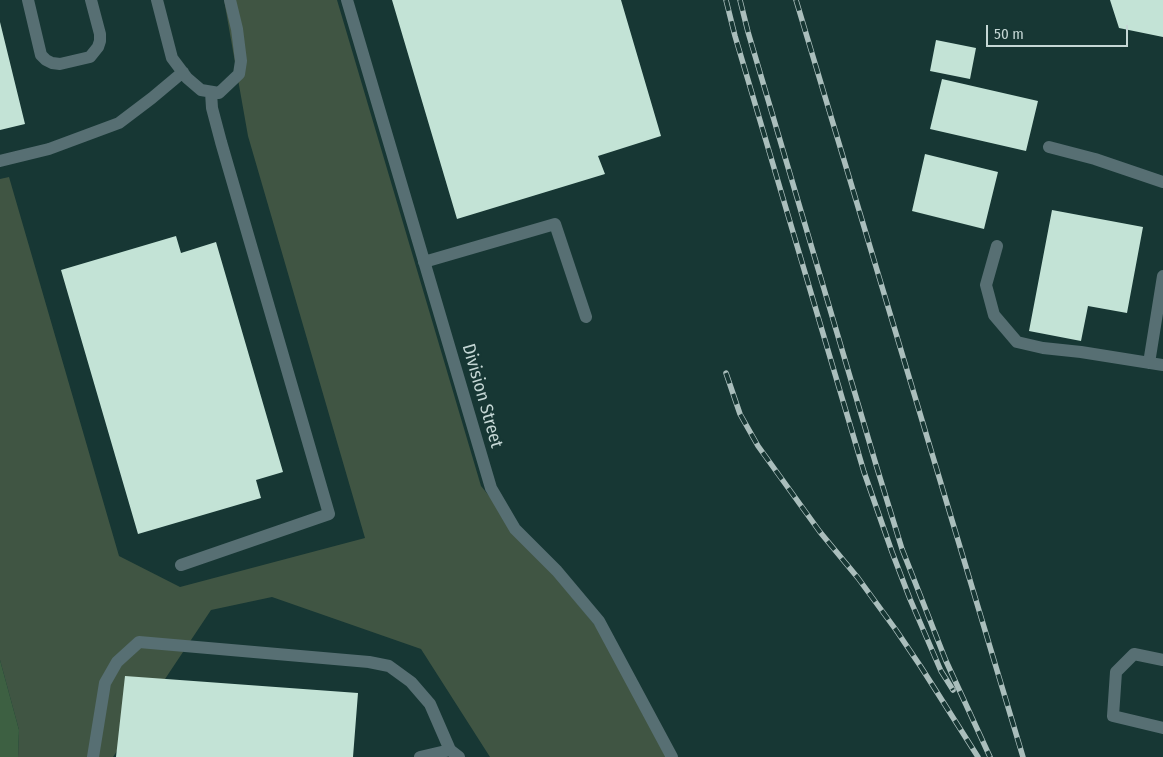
<!DOCTYPE html>
<html>
<head>
<meta charset="utf-8">
<style>
  body { margin:0 }
  #map { position:relative; width:1163px; height:757px; overflow:hidden; background:#173734; font-family:"Fira Sans Condensed",sans-serif }
  canvas { display:block }
  .scale { position:absolute; left:986px; top:25px; width:142px; height:22px; box-sizing:border-box; border:2px solid #c5d7d5; border-top:0; padding-left:6px; font-size:15px; line-height:18px; white-space:nowrap; color:#c5d7d5; -webkit-text-stroke:4px #173734; paint-order:stroke }
</style>
</head>
<body>
<div id="map">
<canvas width="1163" height="757"></canvas>
<div class="scale">50 m</div>
</div>
<script>
const ctx = document.querySelector('canvas').getContext('2d');
ctx.lineJoin = 'round';
function fillPath(path, color) { ctx.fillStyle = color; ctx.fill(path, 'evenodd'); }
const toPath = rows => new Path2D(rows.map(r => 'M' + r).join(''));
function trace(path, color, width, dash) { ctx.strokeStyle = color; ctx.lineWidth = width; ctx.lineCap = dash ? 'butt' : 'round'; ctx.setLineDash(dash || []); ctx.stroke(path); }
function drawText(font, color, halo, rows, align = 'center') {
  ctx.font = font + ' "Fira Sans Condensed",sans-serif'; ctx.lineWidth = 5; ctx.setLineDash([]); ctx.textBaseline = 'middle'; ctx.strokeStyle = halo; ctx.fillStyle = color; for (const [text, x, y, turn = 0] of rows) {
    ctx.save(); ctx.translate(x, y); ctx.rotate((+turn || 0) * Math.PI / 180); ctx.textAlign = isNaN(turn) ? turn : align; if (halo) ctx.strokeText(text, 0, 0); ctx.fillText(text, 0, 0); ctx.restore();
  }
}
fillPath(toPath([
  [224,0,337,0,481,486,630,668,677,757,490,757,421,649,272,597,211,610,113,757,18,757,19,730,0,660,0,179,9,177,119,556,180,587,365,538,248,136]
]), '#405543');
fillPath(toPath([
  [0,660,19,730,18,757,0,757]
]), '#3d6042');
fillPath(toPath([
  [392,0,621,0,661,136,598,156,605,174,457,219],
  [1110,0,1163,0,1163,37,1119,28],
  [0,22,25,124,0,130],
  [936,40,976,48,970,79,930,71],
  [942,79,1038,101,1026,151,930,129],
  [925,154,998,172,984,229,912,211],
  [1052,210,1143,227,1127,313,1088,306,1081,341,1029,331],
  [176,236,181,253,216,242,283,472,256,480,261,498,138,534,61,270],
  [125,676,358,693,353,757,116,757]
]), '#c3e3d6');
trace(toPath([
  [28,0,41,55,46,60,52,63,60,64,90,57,98,47,100,41,100,34,91,0],
  [157,0,172,58,187,78,201,90,219,93,239,74,241,61,237,29,230,0],
  [347,0,491,488,515,529,557,571,599,621,672,757],
  [1049,147,1095,159,1163,182],
  [0,161,49,149,119,123,152,98,183,72],
  [997,246,986,285,994,315,1017,342,1043,348,1081,352,1163,365],
  [424,262,555,224,586,317],
  [1149,363,1163,276],
  [181,565,329,514,221,142,212,108,211,92],
  [1163,660,1134,654,1116,672,1113,716,1163,728],
  [93,757,105,683,117,662,139,642,369,662,389,666,411,682,430,704,450,750,459,757],
  [420,757,450,750]
]), '#576f73', 12);
const rail = toPath([
  [726,0,735,36,864,472,892,552,910,599,941,671,953,690],
  [740,0,748,32,877,468,902,549,946,661,990,757],
  [796,0,1023,757],
  [726,373,740,414,758,446,820,532,858,578,896,630,921,667,978,757]
]);
trace(rail, '#aabebc', 5.5);
trace(rail, '#173734', 4, [11]);
drawText('18px', '#c5d7d5', '#173734', [
  ["Division Street",482,396,74]
]);
</script>
</body>
</html>
